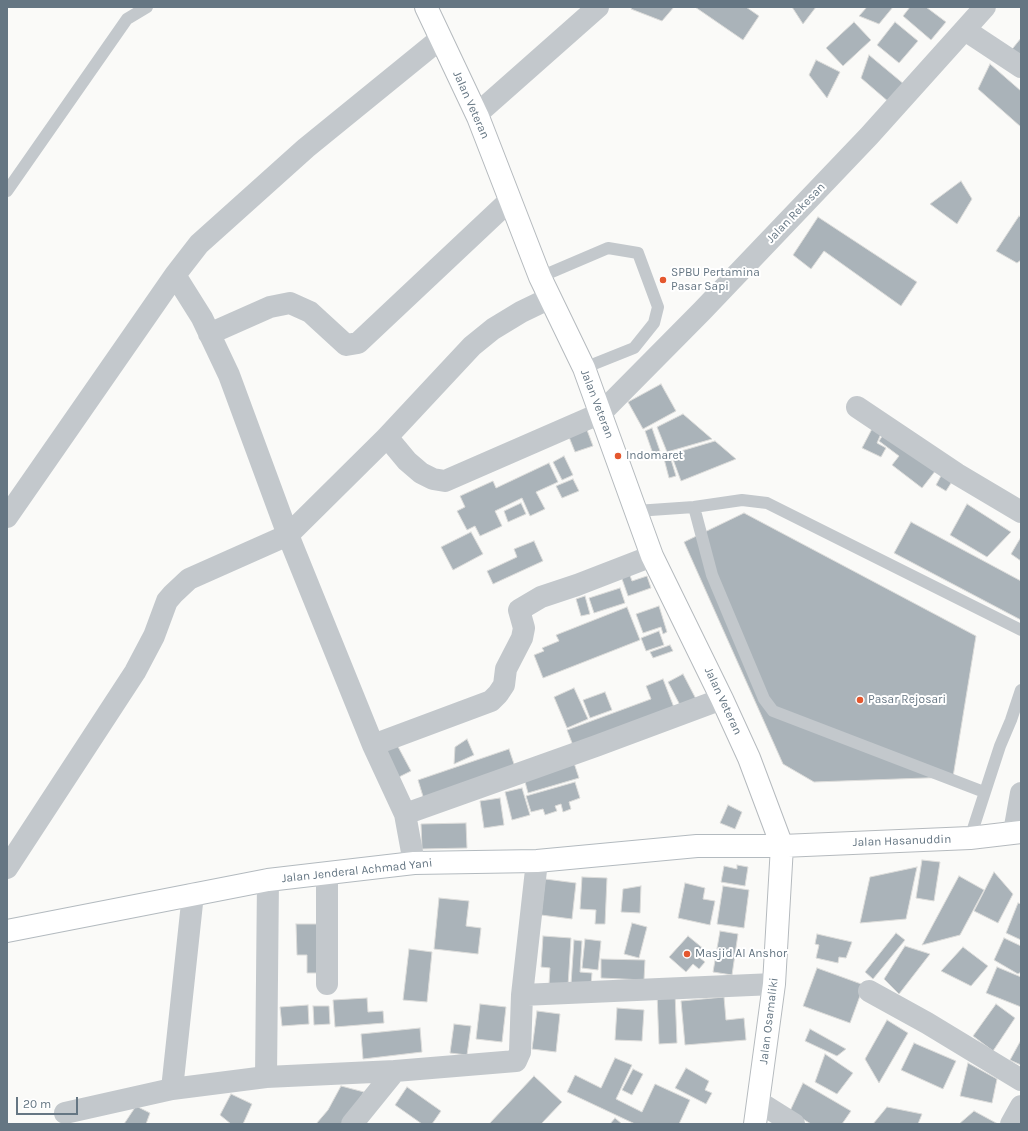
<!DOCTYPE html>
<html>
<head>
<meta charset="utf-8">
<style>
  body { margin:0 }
  #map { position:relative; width:1028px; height:1131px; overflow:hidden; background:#fafaf8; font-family:Karla,sans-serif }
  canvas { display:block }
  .frame { position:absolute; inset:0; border:8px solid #657683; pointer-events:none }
  .scale { position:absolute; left:16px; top:1097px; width:62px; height:18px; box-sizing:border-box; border:2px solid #657683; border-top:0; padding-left:5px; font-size:12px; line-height:14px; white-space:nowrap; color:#657683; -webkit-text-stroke:3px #fff; paint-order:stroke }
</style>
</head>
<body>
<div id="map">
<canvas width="1028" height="1131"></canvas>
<div class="frame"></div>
<div class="scale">20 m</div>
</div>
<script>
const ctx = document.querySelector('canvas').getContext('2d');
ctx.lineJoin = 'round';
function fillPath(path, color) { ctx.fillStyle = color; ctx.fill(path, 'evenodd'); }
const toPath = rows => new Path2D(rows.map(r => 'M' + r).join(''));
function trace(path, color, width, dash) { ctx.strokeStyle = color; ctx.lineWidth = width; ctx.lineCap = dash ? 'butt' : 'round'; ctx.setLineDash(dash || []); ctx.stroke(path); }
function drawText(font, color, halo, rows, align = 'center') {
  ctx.font = font + ' Karla,sans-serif'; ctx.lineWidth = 4; ctx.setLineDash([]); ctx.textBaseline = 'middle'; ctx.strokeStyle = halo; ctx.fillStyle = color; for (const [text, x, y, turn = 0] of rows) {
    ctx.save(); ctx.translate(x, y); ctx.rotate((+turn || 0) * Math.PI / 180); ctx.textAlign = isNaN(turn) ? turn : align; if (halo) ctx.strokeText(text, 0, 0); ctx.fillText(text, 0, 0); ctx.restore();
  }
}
const building = toPath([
  [632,7,674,7,662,21,631,9,632,7],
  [695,7,746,7,759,16,743,40,695,7],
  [792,7,816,7,803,24,792,7],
  [867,7,893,7,879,24,859,16,867,7],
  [910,7,926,7,946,22,931,40,903,16,910,7],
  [854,22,871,40,843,66,826,48,854,22],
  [895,22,918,41,899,63,877,45,895,22],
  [1021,38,1021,62,1009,53,1021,38],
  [869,55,905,85,890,103,861,78,869,55],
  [816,60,840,72,827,98,809,75,816,60],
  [990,64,1021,91,1021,127,978,89,990,64],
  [961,181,972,199,957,224,930,204,961,181],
  [1019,216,1021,218,1021,260,1017,263,996,251,1019,216],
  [818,217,917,282,901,306,824,251,811,269,793,255,818,217],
  [661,384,676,411,643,429,628,402,661,384],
  [683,414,712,439,667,452,657,427,683,414],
  [874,425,883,429,877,443,886,448,881,457,862,448,874,425],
  [652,428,660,451,653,454,645,431,652,428],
  [587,430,593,446,575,452,569,437,587,430],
  [885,432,936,470,922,488,892,465,899,456,879,441,885,432],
  [715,441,736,459,681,481,671,454,715,441],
  [669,453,676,476,669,478,663,455,669,453],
  [564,456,573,475,562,480,553,462,564,456],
  [549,463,558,482,536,492,545,509,530,516,522,498,495,511,502,526,480,536,475,526,467,530,457,511,465,507,460,496,493,481,496,488,549,463],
  [942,474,953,480,946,491,936,485,942,474],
  [573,479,579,491,562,498,556,486,573,479],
  [521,503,526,514,508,522,504,511,521,503],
  [967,504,1011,532,987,557,950,535,967,504],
  [744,513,976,636,953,777,814,782,783,764,684,542,744,513],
  [911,522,1021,581,1021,620,894,553,911,522],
  [471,532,483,554,453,570,441,547,471,532],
  [1021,537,1021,561,1011,554,1021,537],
  [534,541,543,561,493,584,487,571,517,557,514,549,534,541],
  [629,573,632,581,647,576,651,588,628,596,621,576,629,573],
  [620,588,625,603,594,613,589,598,620,588],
  [585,596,590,614,581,616,576,599,585,596],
  [659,606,667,632,663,634,661,627,643,633,636,614,659,606],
  [627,607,640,640,543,678,534,655,544,651,542,648,559,641,556,635,627,607],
  [659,631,664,645,646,651,641,638,659,631],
  [670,645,673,651,653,658,650,652,670,645],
  [683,674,696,699,681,707,668,682,683,674],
  [663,679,675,710,574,748,567,730,651,699,646,686,663,679],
  [574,688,588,719,567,728,554,697,574,688],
  [605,692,612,710,590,718,583,700,605,692],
  [467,739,474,755,454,764,455,747,467,739],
  [396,743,411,771,395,779,380,751,396,743],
  [509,749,516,770,425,803,418,780,509,749],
  [574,763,579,778,528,793,524,778,574,763],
  [575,782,580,798,569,802,571,809,563,812,561,804,555,806,557,811,545,815,543,809,531,812,526,796,575,782],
  [522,788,530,815,512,820,505,792,522,788],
  [500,798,504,825,484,828,480,801,500,798],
  [728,805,742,812,735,829,720,823,728,805],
  [466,823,467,848,422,849,421,824,466,823],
  [922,860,940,862,934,901,916,898,922,860],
  [737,865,748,867,745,886,721,882,724,866,737,869,737,865],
  [917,867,906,919,860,923,870,877,917,867],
  [994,872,1013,894,998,923,974,911,994,872],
  [959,876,984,890,960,935,922,945,959,876],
  [582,877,607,878,605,924,595,924,596,910,580,909,582,877],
  [545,879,576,883,572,919,541,915,545,879],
  [685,883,705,888,703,899,715,901,710,925,678,918,685,883],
  [641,886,640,913,621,912,623,889,641,886],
  [723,886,749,890,744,928,717,924,723,886],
  [439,898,469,901,466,926,481,928,478,954,434,949,439,898],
  [1018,903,1021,904,1021,940,1006,933,1018,903],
  [632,923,647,927,639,958,624,954,632,923],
  [296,924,325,924,325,973,307,973,307,955,297,955,296,924],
  [720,931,738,934,732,975,713,972,720,931],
  [896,933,905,940,873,979,865,972,896,933],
  [817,934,852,942,846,958,839,957,838,963,816,958,819,945,815,944,817,934],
  [543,936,571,938,568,986,549,984,550,968,541,967,543,936],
  [688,936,705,950,699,957,705,962,699,969,693,964,686,972,669,957,688,936],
  [1004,938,1021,946,1021,972,1018,974,994,960,1004,938],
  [585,939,601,941,598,970,582,968,585,939],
  [574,940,582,941,580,972,592,973,591,985,571,984,574,940],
  [905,946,930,954,899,994,884,979,905,946],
  [963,947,988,966,971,986,941,971,963,947],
  [409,949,432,952,427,1002,403,1000,409,949],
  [601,959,645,960,644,980,601,978,601,959],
  [997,967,1021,977,1021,1007,986,993,997,967],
  [817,968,864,985,850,1023,803,1006,817,968],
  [675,992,677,1043,659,1044,657,993,675,992],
  [724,997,726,1020,744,1018,746,1040,685,1045,681,1001,724,997],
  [367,998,368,1012,383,1011,384,1023,335,1027,333,1000,367,998],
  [480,1004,506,1007,502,1042,476,1039,480,1004],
  [996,1004,1015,1018,993,1051,973,1036,996,1004],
  [308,1005,309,1024,282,1026,280,1007,308,1005],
  [313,1006,329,1006,330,1024,314,1025,313,1006],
  [617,1008,644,1010,642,1041,615,1040,617,1008],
  [537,1011,560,1014,556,1052,532,1049,537,1011],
  [887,1020,908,1033,879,1083,865,1059,887,1020],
  [454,1024,471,1026,467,1055,450,1053,454,1024],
  [420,1028,422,1052,363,1059,361,1034,420,1028],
  [810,1029,846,1049,837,1056,805,1041,810,1029],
  [1021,1040,1021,1065,1010,1060,1021,1040],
  [914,1043,956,1061,943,1089,901,1070,914,1043],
  [825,1054,853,1073,837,1094,815,1082,825,1054],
  [615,1058,632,1065,616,1099,642,1112,655,1084,690,1100,679,1124,635,1124,567,1092,575,1075,601,1088,615,1058],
  [968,1063,997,1079,992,1103,960,1096,968,1063],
  [686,1068,709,1081,705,1090,712,1093,706,1104,675,1088,686,1068],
  [633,1069,643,1074,632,1095,622,1090,633,1069],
  [534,1076,562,1102,541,1124,489,1124,534,1076],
  [803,1083,851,1111,842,1124,811,1124,790,1111,803,1083],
  [341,1086,364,1092,343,1124,316,1124,328,1110,341,1086],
  [407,1087,441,1111,432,1124,422,1124,395,1105,407,1087],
  [231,1094,252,1104,243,1124,231,1124,220,1115,231,1094],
  [136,1106,150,1113,146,1124,124,1124,136,1106],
  [887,1107,922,1114,918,1124,873,1124,887,1107],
  [974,1111,998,1124,959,1124,974,1111],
  [615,1118,622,1124,610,1124,615,1118]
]);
fillPath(building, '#aab3b9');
trace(building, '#dcdcda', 1);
const secondary = toPath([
  [7,931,268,880,414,863,537,861,697,846,782,846]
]);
const primary = toPath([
  [426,7,478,117,540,277,584,368,652,556,722,699,749,758,782,846,774,984,755,1124],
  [782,846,970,838,1021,832]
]);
trace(secondary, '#b3babf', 24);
trace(primary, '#b5babe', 24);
trace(toPath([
  [7,191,127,19,147,7],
  [540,277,608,248,638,253,658,307,654,323,634,348,584,368],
  [694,507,712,575,764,699,773,711,984,792],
  [636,511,694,507,742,500,767,503,1021,630],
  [970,838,1000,746,1011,720,1021,690]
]), '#c3c8cc', 12);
trace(toPath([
  [965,30,1021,67],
  [477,114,598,7],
  [175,275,202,318,229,375,288,535,373,745,405,814,414,863],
  [209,334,270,307,290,303,310,312,346,345,358,343,509,201],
  [857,407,957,474,1021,512],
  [387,437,407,461,421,473,433,479,445,481,601,413,702,311,869,136,985,7],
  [7,517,175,275,199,244,306,148,440,39],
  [373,745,491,701,498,694,504,685,506,669,522,638,524,628,519,610,541,597,577,585,652,556],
  [405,814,596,746,722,699],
  [1014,832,1021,793],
  [7,868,135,672,154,636,167,601,173,594,189,579,288,535,387,437,472,346,493,329,521,312,550,298],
  [327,875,327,984],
  [869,991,927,1023,1021,1080],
  [522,995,774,984],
  [266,1077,268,880],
  [172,1089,266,1077,395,1071,516,1061,520,1052,522,995,537,861],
  [759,1102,794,1124],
  [65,1113,172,1089,193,894],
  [352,1124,395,1071],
  [1011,1124,1021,1106]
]), '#c3c8cc', 22);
trace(secondary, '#fff', 22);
trace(primary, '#fff', 22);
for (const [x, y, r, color] of [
  [663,280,4,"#e4572e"],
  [618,456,4,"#e4572e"],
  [860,700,4,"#e4572e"],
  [687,954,4,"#e4572e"]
]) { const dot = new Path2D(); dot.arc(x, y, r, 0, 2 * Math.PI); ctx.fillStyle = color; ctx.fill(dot); trace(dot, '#fff', 1.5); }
drawText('12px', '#657683', '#fff', [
  ["Jalan Veteran",471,105,66],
  ["Jalan Rekesan",796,213,-46],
  ["Jalan Veteran",597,404,69],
  ["Jalan Veteran",723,701,65],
  ["Jalan Hasanuddin",902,841,-2],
  ["Jalan Jenderal Achmad Yani",357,871,-6],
  ["Jalan Osamaliki",769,1021,-83]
]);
drawText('12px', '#657683', '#fff', [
  ["SPBU Pertamina",671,273],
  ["Pasar Sapi",671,287],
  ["Indomaret",626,456],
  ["Pasar Rejosari",868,700],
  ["Masjid Al Anshor",695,954]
], 'left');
</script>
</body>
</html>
